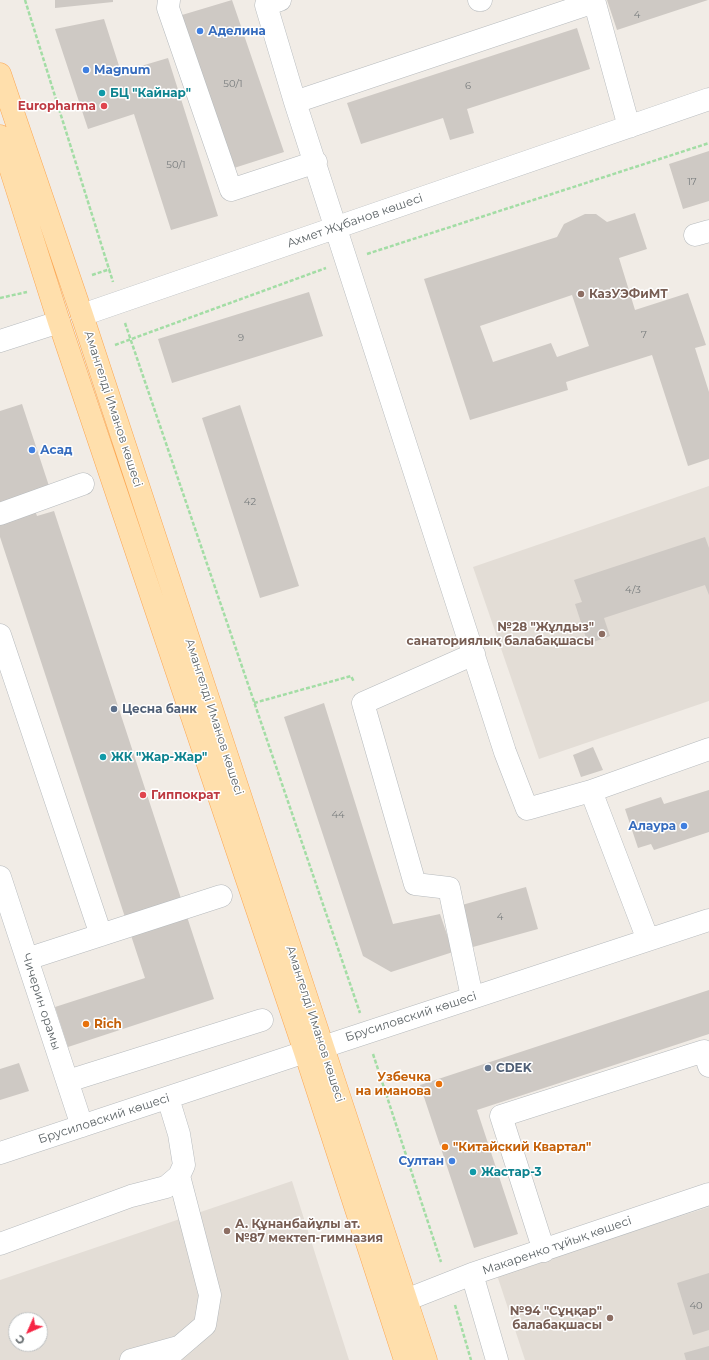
<!DOCTYPE html>
<html>
<head>
<meta charset="utf-8">
<style>
  body { margin:0 }
  #map { position:relative; width:709px; height:1360px; overflow:hidden; background:#f1ece6; font-family:Montserrat,sans-serif }
  canvas { display:block }
  .north { position:absolute; left:8px; top:1312px; width:40px; height:40px; box-sizing:border-box; background:#fff; border:1px solid #bec1c2; border-radius:50%; rotate:225deg; font-size:11px; font-weight:700; line-height:16px; text-align:center; color:#5d6467 }
  .north::after { content:''; display:block; margin:auto; width:14px; height:18px; background:#f62645; clip-path:polygon(50% 0,100% 100%,50% 72%,0 100%) }
</style>
</head>
<body>
<div id="map">
<canvas width="709" height="1360"></canvas>
<div class="north">С</div>
</div>
<script>
const ctx = document.querySelector('canvas').getContext('2d');
ctx.lineJoin = 'round';
function fillPath(path, color) { ctx.fillStyle = color; ctx.fill(path, 'evenodd'); }
const toPath = rows => new Path2D(rows.map(r => 'M' + r).join(''));
function trace(path, color, width, dash) { ctx.strokeStyle = color; ctx.lineWidth = width; ctx.lineCap = dash ? 'butt' : 'round'; ctx.setLineDash(dash || []); ctx.stroke(path); }
function drawText(font, color, halo, rows, align = 'center') {
  ctx.font = font + ' Montserrat,sans-serif'; ctx.lineWidth = 3; ctx.setLineDash([]); ctx.textBaseline = 'middle'; ctx.strokeStyle = halo; ctx.fillStyle = color; for (const [text, x, y, turn = 0] of rows) {
    ctx.save(); ctx.translate(x, y); ctx.rotate((+turn || 0) * Math.PI / 180); ctx.textAlign = isNaN(turn) ? turn : align; if (halo) ctx.strokeText(text, 0, 0); ctx.fillText(text, 0, 0); ctx.restore();
  }
}
fillPath(toPath([
  [709,486,709,701,539,759,473,567],
  [292,1181,349,1360,0,1360,0,1280],
  [16,1320,40,1320,40,1344,16,1344],
  [709,1207,709,1360,525,1360,497,1275]
]), '#e3ddd6');
fillPath(toPath([
  [55,0,113,0,113,2,55,8],
  [232,0,284,152,234,168,182,15],
  [607,0,708,0,617,30],
  [104,19,121,72,168,58,218,216,171,230,134,114,88,129,55,29],
  [577,28,590,69,467,109,474,133,450,140,443,118,361,144,347,103],
  [709,151,709,201,683,209,669,164],
  [635,213,647,249,619,258,635,310,688,293,706,345,695,348,709,392,709,459,688,466,652,355,566,382,568,390,470,420,424,279,557,237,564,224,585,214,596,214,607,222],
  [572,295,589,346,557,357,551,343,493,362,480,326],
  [309,292,323,336,172,383,158,339],
  [22,404,49,486,29,493,37,516,54,511,214,999,68,1047,55,1007,145,978,0,537,0,411],
  [240,405,299,586,260,598,202,418],
  [705,537,709,548,709,595,705,585,604,618,610,636,588,644,575,604,582,602,574,580],
  [324,703,393,924,440,914,453,952,391,972,363,956,284,717],
  [593,747,603,770,581,777,573,755],
  [709,790,709,832,654,850,651,844,638,848,625,809,661,797,664,804],
  [526,887,538,929,473,947,462,905],
  [709,990,709,1034,477,1110,518,1234,474,1248,420,1085],
  [19,1063,29,1091,0,1100,0,1069],
  [709,1273,709,1330,693,1335,677,1283],
  [709,1346,709,1360,686,1360,684,1353]
]), '#cec9c4');
const minor = toPath([
  [169,0,168,8,231,190,316,162],
  [280,0,266,5,295,102],
  [479,0,481,0],
  [594,0,629,127],
  [695,235,709,231],
  [82,315,709,99],
  [0,341,59,322],
  [0,514,83,484],
  [0,635,101,935],
  [591,791,527,809,505,752,295,102,594,2],
  [0,877,82,1126],
  [648,940,591,791,709,749],
  [27,959,221,896],
  [472,997,449,888,415,884,363,703,474,654],
  [323,1047,709,920],
  [68,1081,262,1020],
  [0,1153,305,1052],
  [0,1244,131,1196,166,1187,179,1176,184,1165,179,1134,168,1098],
  [544,1251,501,1116,704,1051,709,1066],
  [472,1274,497,1360],
  [406,1300,472,1274,709,1194],
  [131,1360,178,1347],
  [164,1360,205,1325,210,1295,179,1176]
]);
const major = toPath([
  [0,74,82,315,426,1360],
  [0,136,59,322,305,1052,405,1360]
]);
trace(minor, '#b6babd', 23);
trace(major, '#fca753', 23);
trace(toPath([
  [25,0,113,282],
  [367,254,709,143],
  [92,275,110,269],
  [0,298,27,292],
  [125,323,360,1013],
  [115,345,326,268],
  [254,703,351,676,354,682],
  [373,1054,441,1262],
  [455,1305,471,1360]
]), '#a3dda5', 2.5, [4, 2]);
trace(minor, '#fff', 22);
trace(major, '#ffdfac', 22);
for (const [x, y, r, color] of [
  [200,31,4,"#3f7fe0"],
  [86,70,4,"#3f7fe0"],
  [102,93,4,"#0f9aa8"],
  [104,106,4,"#e0444e"],
  [581,294,4,"#8d6e63"],
  [32,450,4,"#3f7fe0"],
  [602,634,4,"#8d6e63"],
  [114,709,4,"#5c6f8a"],
  [103,757,4,"#0f9aa8"],
  [143,795,4,"#e0444e"],
  [684,826,4,"#3f7fe0"],
  [86,1024,4,"#e8710a"],
  [488,1068,4,"#5c6f8a"],
  [439,1084,4,"#e8710a"],
  [445,1147,4,"#e8710a"],
  [452,1161,4,"#3f7fe0"],
  [473,1172,4,"#0f9aa8"],
  [227,1231,4,"#8d6e63"],
  [610,1318,4,"#8d6e63"]
]) { const dot = new Path2D(); dot.arc(x, y, r, 0, 2 * Math.PI); ctx.fillStyle = color; ctx.fill(dot); trace(dot, '#fff', 1.5); }
drawText('10px', '#797d7e', null, [
  ["4",637,15],
  ["50/1",233,84],
  ["6",468,86],
  ["50/1",176,165],
  ["17",692,182],
  ["7",644,335],
  ["9",241,338],
  ["42",250,502],
  ["4/3",633,590],
  ["44",338,815],
  ["4",500,917],
  ["40",696,1306]
]);
drawText('bold 12px', '#366cbe', '#fff', [
  ["Аделина",208,31],
  ["Magnum",94,70],
  ["Асад",40,450],
  ["Алаура",676,826,"right"],
  ["Султан",444,1161,"right"]
], 'left');
drawText('bold 12px', '#0d838f', '#fff', [
  ["БЦ \"Кайнар\"",110,93],
  ["ЖК \"Жар-Жар\"",111,757],
  ["Жастар-3",481,1172]
], 'left');
drawText('bold 12px', '#be3a42', '#fff', [
  ["Europharma",96,106],
  ["Гиппократ",151,795,"left"]
], 'right');
drawText('12px', '#5d6467', '#fff', [
  ["Ахмет Жұбанов көшесі",355,221,-19],
  ["Амангелді Иманов көшесі",113,409,72],
  ["Амангелді Иманов көшесі",214,717,72],
  ["Чичерин орамы",41,1002,72],
  ["Брусиловский көшесі",411,1017,-18],
  ["Амангелді Иманов көшесі",315,1024,72],
  ["Брусиловский көшесі",104,1119,-18],
  ["Макаренко тұйық көшесі",557,1246,-19]
]);
drawText('bold 12px', '#785e54', '#fff', [
  ["КазУЭФиМТ",589,294],
  ["№28 \"Жұлдыз\"",594,627,"right"],
  ["санаториялық балабақшасы",594,641,"right"],
  ["А. Құнанбайұлы ат.",235,1224],
  ["№87 мектеп-гимназия",235,1238],
  ["№94 \"Сұңқар\"",602,1311,"right"],
  ["балабақшасы",602,1325,"right"]
], 'left');
drawText('bold 12px', '#4e5e75', '#fff', [
  ["Цесна банк",122,709],
  ["CDEK",496,1068]
], 'left');
drawText('bold 12px', '#c56008', '#fff', [
  ["Rich",94,1024],
  ["Узбечка",431,1077,"right"],
  ["на иманова",431,1091,"right"],
  ["\"Китайский Квартал\"",453,1147]
], 'left');
</script>
</body>
</html>
